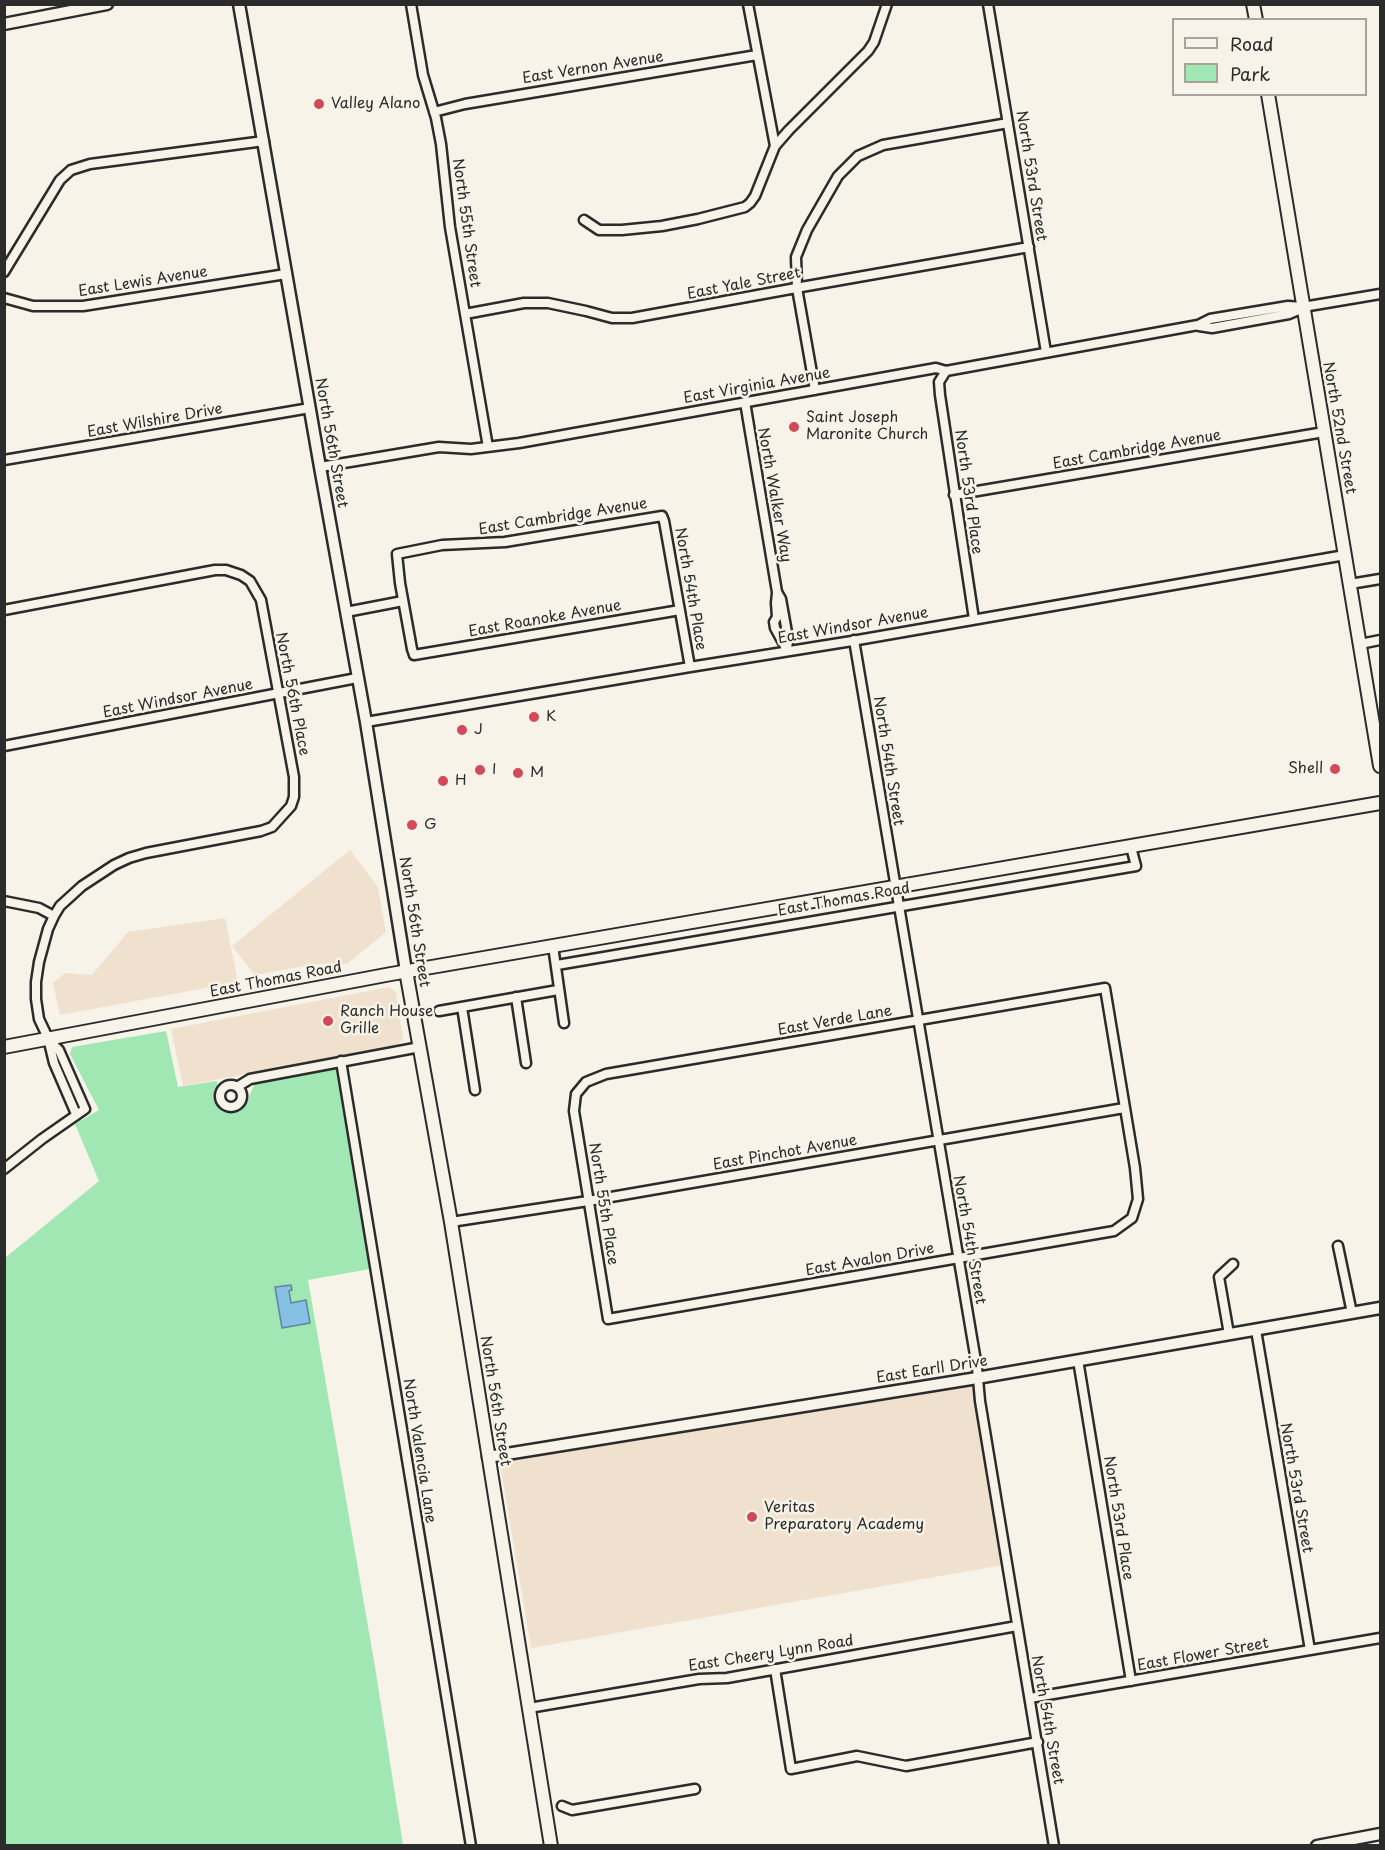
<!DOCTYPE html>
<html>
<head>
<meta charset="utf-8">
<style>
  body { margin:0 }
  #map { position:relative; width:1385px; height:1850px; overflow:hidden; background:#f7f3e8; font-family:"Playpen Sans",sans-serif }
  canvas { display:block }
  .frame { position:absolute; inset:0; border:6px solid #2b2b2b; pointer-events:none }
  .legend { position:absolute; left:1172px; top:18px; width:195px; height:78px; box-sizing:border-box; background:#f7f3e8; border:2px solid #a5a39c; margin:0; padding:8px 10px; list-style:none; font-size:18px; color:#2b2b2b }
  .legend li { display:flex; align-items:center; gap:12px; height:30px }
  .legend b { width:30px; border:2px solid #a5a39c }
</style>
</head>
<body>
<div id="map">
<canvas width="1385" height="1850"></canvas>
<div class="frame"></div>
<ul class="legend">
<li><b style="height:8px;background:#f7f3e8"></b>Road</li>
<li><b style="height:16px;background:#a1e7b4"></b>Park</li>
</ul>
</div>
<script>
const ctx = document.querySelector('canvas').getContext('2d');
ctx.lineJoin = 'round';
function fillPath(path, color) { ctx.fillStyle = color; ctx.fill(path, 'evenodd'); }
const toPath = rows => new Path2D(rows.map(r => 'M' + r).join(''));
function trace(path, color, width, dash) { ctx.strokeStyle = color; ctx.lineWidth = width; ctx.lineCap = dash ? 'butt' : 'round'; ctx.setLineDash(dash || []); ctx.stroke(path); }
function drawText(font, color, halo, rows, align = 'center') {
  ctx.font = font + ' "Playpen Sans",sans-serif'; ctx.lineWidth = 5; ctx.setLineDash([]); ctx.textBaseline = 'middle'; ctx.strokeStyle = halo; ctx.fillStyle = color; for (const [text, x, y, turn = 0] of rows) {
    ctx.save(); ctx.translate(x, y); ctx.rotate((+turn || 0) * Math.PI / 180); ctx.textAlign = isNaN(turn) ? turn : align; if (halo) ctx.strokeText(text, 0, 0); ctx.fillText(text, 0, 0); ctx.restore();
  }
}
fillPath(toPath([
  [350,850,378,887,386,932,347,964,316,964,255,975,232,946],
  [225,918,238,982,60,1015,53,983,65,973,92,975,128,932],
  [389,987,396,992,403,1039,398,1045,183,1086,171,1029],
  [965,1381,968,1381,973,1387,1003,1565,531,1648,501,1470,501,1465,503,1461]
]), '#f0e1ce');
fillPath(toPath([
  [166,1031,178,1087,217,1081,217,1106,248,1099,255,1083,337,1067,370,1269,308,1280,375,1667,403,1845,5,1845,5,1258,99,1181,75,1124,99,1110,70,1054,72,1047]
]), '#a1e7b4');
const water = toPath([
  [291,1285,292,1290,289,1291,291,1303,306,1300,310,1323,282,1328,275,1287,291,1285]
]);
fillPath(water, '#86c0e5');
trace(water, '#62849b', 1.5);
const minor = toPath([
  [411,4,423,75,436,118,441,144,450,227,488,447],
  [748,4,775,146],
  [988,4,1046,352],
  [434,112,465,104,757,55],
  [584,220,599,230,622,230,662,226,698,219,745,207,750,203,755,196,775,146,789,130,868,51,874,42,887,4],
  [4,272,60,180,71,170,90,164,264,141],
  [4,298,33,306,83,306,286,274],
  [465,314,524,303,548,303,586,311,612,318,632,318,807,286,1029,247],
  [1199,326,1212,328,1289,314,1303,308],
  [946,371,939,382,940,395,974,619],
  [815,390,797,288,796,257,807,230,838,176,858,156,883,145,1008,123],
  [745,402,777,592,781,599,788,638,787,651],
  [4,460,310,408],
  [320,467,439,447,471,449,519,443,936,368,946,371,1198,325,1210,319,1288,306,1303,307,1380,294],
  [954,495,1324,432],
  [1350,584,1380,579],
  [777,593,776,603,777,617,774,622,775,628,787,650],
  [4,610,215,570,226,570,241,575,250,581,261,600,294,777,294,797,291,806,272,827,261,831,146,853,129,858,114,865,82,886,60,906,54,916,48,929,39,962,36,982,36,999,39,1019,48,1038,54,1063,76,1114],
  [680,610,414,655,412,649,400,583,397,554,442,545,505,542,662,516,664,521,690,667],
  [346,612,403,601],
  [854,640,977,1367,980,1401,1054,1846],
  [1360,644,1380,640],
  [366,722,690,667,852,641,1345,555],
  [4,746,357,678],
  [4,901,39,908,54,916],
  [553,946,564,1023],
  [557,965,1136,866,1131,847],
  [1105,988,1135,1168,1138,1199,1132,1218,1114,1231,608,1319,574,1111,576,1094,586,1082,606,1074,1105,988],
  [516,997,526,1063],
  [462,1007,475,1090],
  [439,1011,558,990],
  [341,1061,471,1846],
  '220 1096a11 11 0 1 1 22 0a11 11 0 1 1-22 0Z',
  [237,1087,250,1079,420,1047],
  [4,1169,42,1139,85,1109,59,1050,48,1039],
  [451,1222,588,1201,1124,1108],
  [1338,1246,1352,1313],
  [1256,1330,1310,1650],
  [1229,1334,1219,1277,1233,1264],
  [1078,1360,1131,1681],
  [775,1669,791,1769,857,1756,906,1766,1038,1742],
  [1030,1698,1380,1638],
  [529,1708,699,1679,727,1678,1017,1626],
  [562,1806,572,1810,695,1789]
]);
const tertiary = toPath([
  [239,4,320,467,366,722,406,971],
  [4,24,107,4],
  [488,1457,971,1379,1380,1308],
  [1317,1846,1380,1834]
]);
const secondary = toPath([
  [1253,4,1256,20],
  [1268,94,1380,766],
  [406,971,451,1222,551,1846],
  [4,1047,391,974,1380,803]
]);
trace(minor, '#2b2b2b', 13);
trace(tertiary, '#2b2b2b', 15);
trace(secondary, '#2b2b2b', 16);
trace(minor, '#f7f3e8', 8);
trace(tertiary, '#f7f3e8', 10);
trace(secondary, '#f7f3e8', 12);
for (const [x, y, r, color] of [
  [319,104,6,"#d1495b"],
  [794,427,6,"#d1495b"],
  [534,717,6,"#d1495b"],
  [462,730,6,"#d1495b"],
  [1335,769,6,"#d1495b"],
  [480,770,6,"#d1495b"],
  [518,773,6,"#d1495b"],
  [443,781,6,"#d1495b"],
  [412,825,6,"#d1495b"],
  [328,1021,6,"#d1495b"],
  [752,1517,6,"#d1495b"]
]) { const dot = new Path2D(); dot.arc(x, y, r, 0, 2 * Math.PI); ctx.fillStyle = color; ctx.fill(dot); trace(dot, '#f7f3e8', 2); }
drawText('15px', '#2b2b2b', '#f7f3e8', [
  ["East Vernon Avenue",593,68,-9],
  ["North 53rd Street",1031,176,81],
  ["North 55th Street",466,223,82],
  ["East Lewis Avenue",143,282,-9],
  ["East Yale Street",744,284,-11],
  ["East Virginia Avenue",757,386,-10],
  ["East Wilshire Drive",155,421,-10],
  ["North 52nd Street",1339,428,80],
  ["North 56th Street",331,443,80],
  ["East Cambridge Avenue",1137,450,-10],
  ["North 53rd Place",968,492,82],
  ["North Walker Way",774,495,80],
  ["East Cambridge Avenue",563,517,-9],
  ["North 54th Place",690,589,80],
  ["East Roanoke Avenue",545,619,-10],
  ["East Windsor Avenue",853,626,-10],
  ["North 56th Place",292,694,79],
  ["East Windsor Avenue",178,699,-11],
  ["North 54th Street",888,761,81],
  ["East Thomas Road",844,900,-10],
  ["North 56th Street",414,922,81],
  ["East Thomas Road",276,980,-11],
  ["East Verde Lane",835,1021,-10],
  ["East Pinchot Avenue",785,1153,-10],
  ["North 55th Place",603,1204,81],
  ["North 54th Street",969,1240,80],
  ["East Avalon Drive",870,1260,-10],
  ["East Earll Drive",932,1370,-9],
  ["North 56th Street",495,1401,81],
  ["North Valencia Lane",419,1451,81],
  ["North 53rd Street",1296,1488,80],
  ["North 53rd Place",1118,1518,81],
  ["East Cheery Lynn Road",771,1654,-9],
  ["East Flower Street",1203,1655,-10],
  ["North 54th Street",1047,1720,80]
]);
drawText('15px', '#2b2b2b', '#f7f3e8', [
  ["Valley Alano",331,104],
  ["Saint Joseph",806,418],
  ["Maronite Church",806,435],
  ["K",546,717],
  ["J",474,730],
  ["Shell",1323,769,"right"],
  ["I",492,770],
  ["M",530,773],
  ["H",455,781],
  ["G",424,825],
  ["Ranch House",340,1012],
  ["Grille",340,1029],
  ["Veritas",764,1508],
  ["Preparatory Academy",764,1525]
], 'left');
</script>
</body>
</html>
